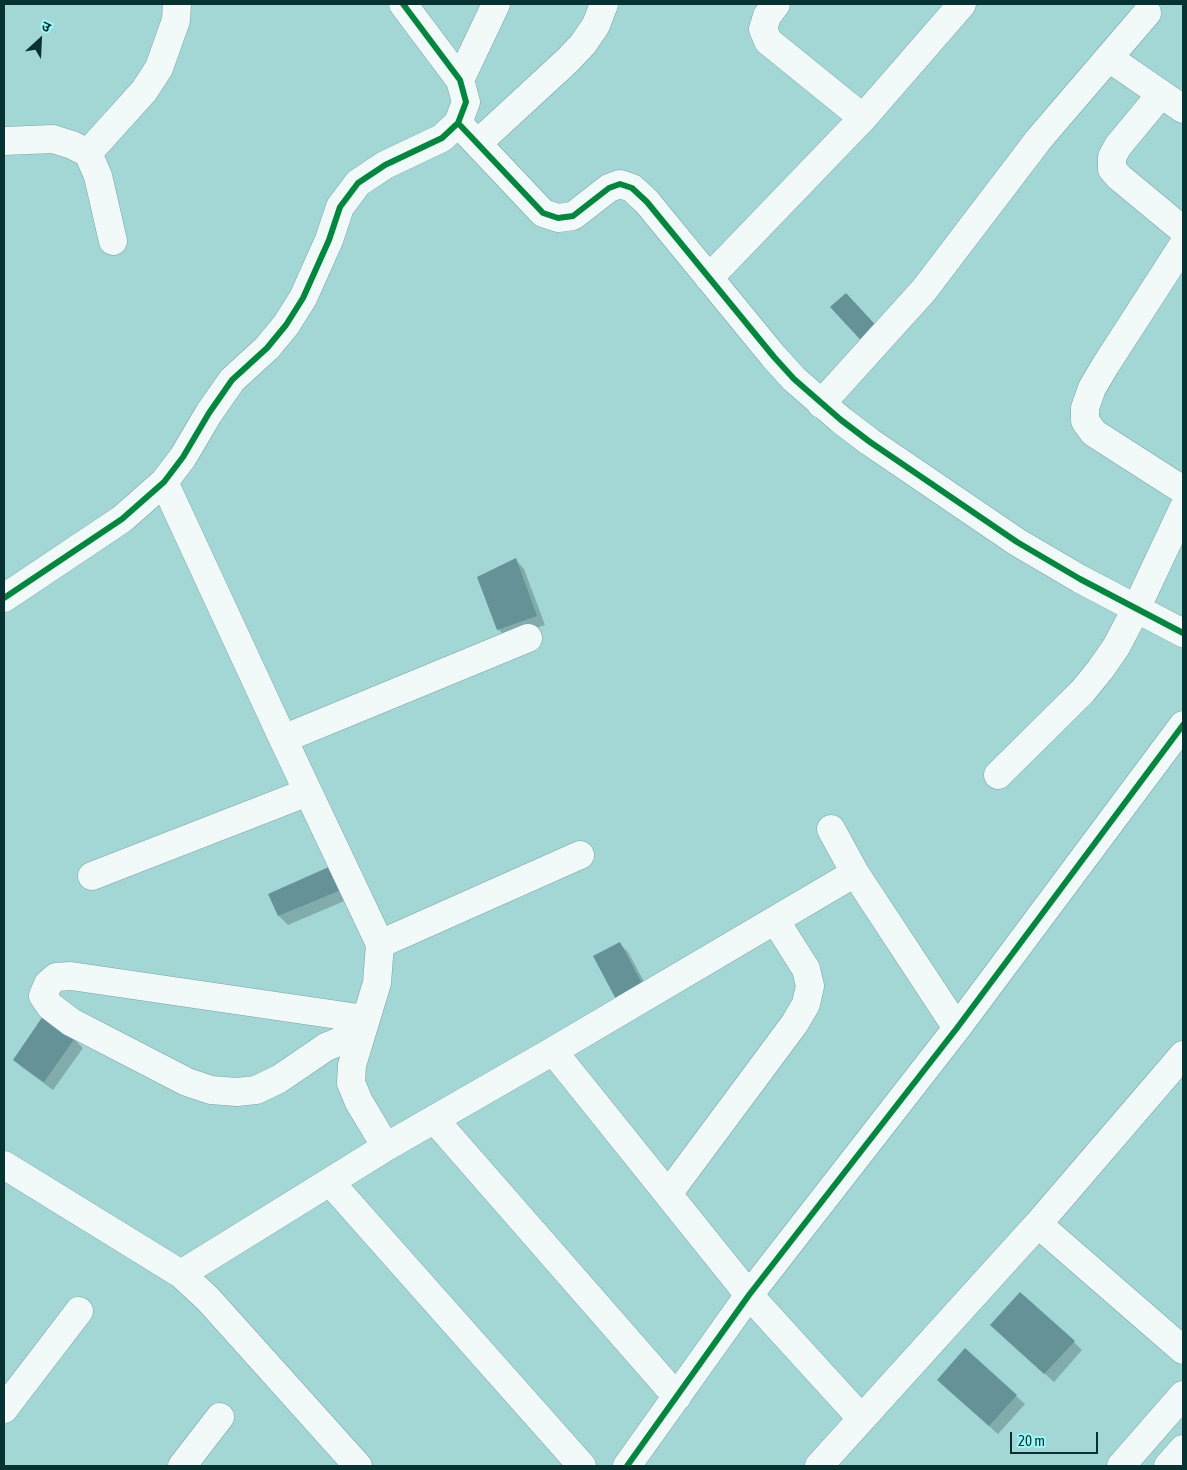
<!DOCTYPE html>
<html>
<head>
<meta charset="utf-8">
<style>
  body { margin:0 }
  #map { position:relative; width:1187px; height:1470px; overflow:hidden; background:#a2d7d6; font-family:"Asap Condensed","Noto Sans Devanagari",sans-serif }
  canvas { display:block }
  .frame { position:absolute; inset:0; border:5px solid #063232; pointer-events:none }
  .north { position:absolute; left:15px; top:15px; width:50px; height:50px; -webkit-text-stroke:4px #99faf8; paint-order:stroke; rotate:25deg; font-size:14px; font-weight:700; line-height:20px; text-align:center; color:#063232 }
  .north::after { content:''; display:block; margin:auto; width:18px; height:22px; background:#063232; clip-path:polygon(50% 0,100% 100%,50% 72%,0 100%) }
  .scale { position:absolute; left:1010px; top:1432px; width:88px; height:22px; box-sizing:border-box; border:2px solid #063232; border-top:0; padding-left:6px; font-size:15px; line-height:18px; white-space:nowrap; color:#063232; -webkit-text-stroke:4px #99faf8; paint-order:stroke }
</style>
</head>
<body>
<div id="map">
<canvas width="1187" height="1470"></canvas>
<div class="frame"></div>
<div class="north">उ</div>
<div class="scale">20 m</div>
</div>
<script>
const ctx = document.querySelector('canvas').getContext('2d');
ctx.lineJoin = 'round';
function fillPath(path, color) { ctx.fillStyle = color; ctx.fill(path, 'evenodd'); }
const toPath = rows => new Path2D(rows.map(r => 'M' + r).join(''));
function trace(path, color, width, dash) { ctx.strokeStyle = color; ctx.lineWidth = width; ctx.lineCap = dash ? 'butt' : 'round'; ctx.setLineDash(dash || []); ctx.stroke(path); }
fillPath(toPath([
  [516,560,524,569,545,625,507,638,498,629],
  [330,868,349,899,288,925,279,916,270,894],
  [619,943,628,952,653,998,628,1011],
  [74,1039,83,1048,53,1090,23,1068,14,1060],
  [1000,1334,1074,1342,1082,1350,1054,1382],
  [947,1389,1016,1396,1025,1404,998,1434]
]), '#0003');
fillPath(toPath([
  [846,293,883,333,868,348,830,307],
  [516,558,537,616,497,630,477,577],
  [331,866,341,890,278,916,268,894],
  [620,942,645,989,618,1003,593,956],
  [43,1016,75,1038,44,1082,13,1060],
  [1020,1292,1075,1341,1044,1374,990,1325],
  [965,1348,1017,1395,989,1426,937,1380]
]), '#649296');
const minor = toPath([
  [776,4,767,16,763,29,768,41,863,118],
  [1109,58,1183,109],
  [460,80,496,4],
  [1161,94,1118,146,1112,157,1112,169,1119,177,1183,230],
  [458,123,543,213,558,218,573,216,609,188,620,184,632,188,647,202,774,357,794,379,841,420,870,442,1017,542,1080,579,1183,633],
  [4,141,53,139,72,145,88,153,98,176,113,241],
  [478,143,568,60,583,44,596,25,604,4],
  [88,153,144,91,159,68,176,20,177,4],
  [1183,245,1105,366,1092,388,1085,408,1085,421,1094,433,1183,490],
  [709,278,863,118,962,4],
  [821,404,924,290,1039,139,1147,13],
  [164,482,283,739,380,944,377,983,352,1065,351,1083,359,1102,386,1147],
  [4,598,122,519,164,482,183,457,209,413,232,380,267,348,286,325,303,298,329,240,340,207,358,183,385,165,442,138,458,123,466,102,460,80,403,4],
  [283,739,528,638],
  [998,775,1082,692,1100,670,1116,647,1136,609,1183,509],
  [831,829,855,873,957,1028],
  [92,876,308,792],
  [380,944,580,855],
  [358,1042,347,1040,338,1042,326,1047,279,1079,256,1090,237,1092,211,1090,187,1082,71,1022,50,1006,43,996,48,984,56,977,71,976,365,1019],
  [553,1051,749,1295,861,1418],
  [434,1119,677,1397],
  [4,1165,181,1274,208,1299,358,1466],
  [330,1182,582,1466],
  [668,1194,795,1023,806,1004,810,986,806,969,775,920],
  [1038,1224,1183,1350],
  [181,1274,386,1147,553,1051,855,873],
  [4,1409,79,1311],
  [182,1466,220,1417],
  [627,1466,749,1295,957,1028,1183,725],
  [819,1466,1038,1224,1183,1055],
  [1121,1466,1183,1395],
  [1168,1466,1183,1449]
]);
trace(minor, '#79a4a3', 29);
trace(minor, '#f1f9f9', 28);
trace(toPath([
  [458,123,543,213,558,218,573,216,609,188,620,184,632,188,647,202,774,357,794,379,841,420,870,442,1017,542,1080,579,1183,633],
  [4,598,122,519,164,482,183,457,209,413,232,380,267,348,286,325,303,298,329,240,340,207,358,183,385,165,442,138,458,123,466,102,460,80,403,4],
  [627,1466,749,1295,957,1028,1183,725]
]), '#00873e', 6);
</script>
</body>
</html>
